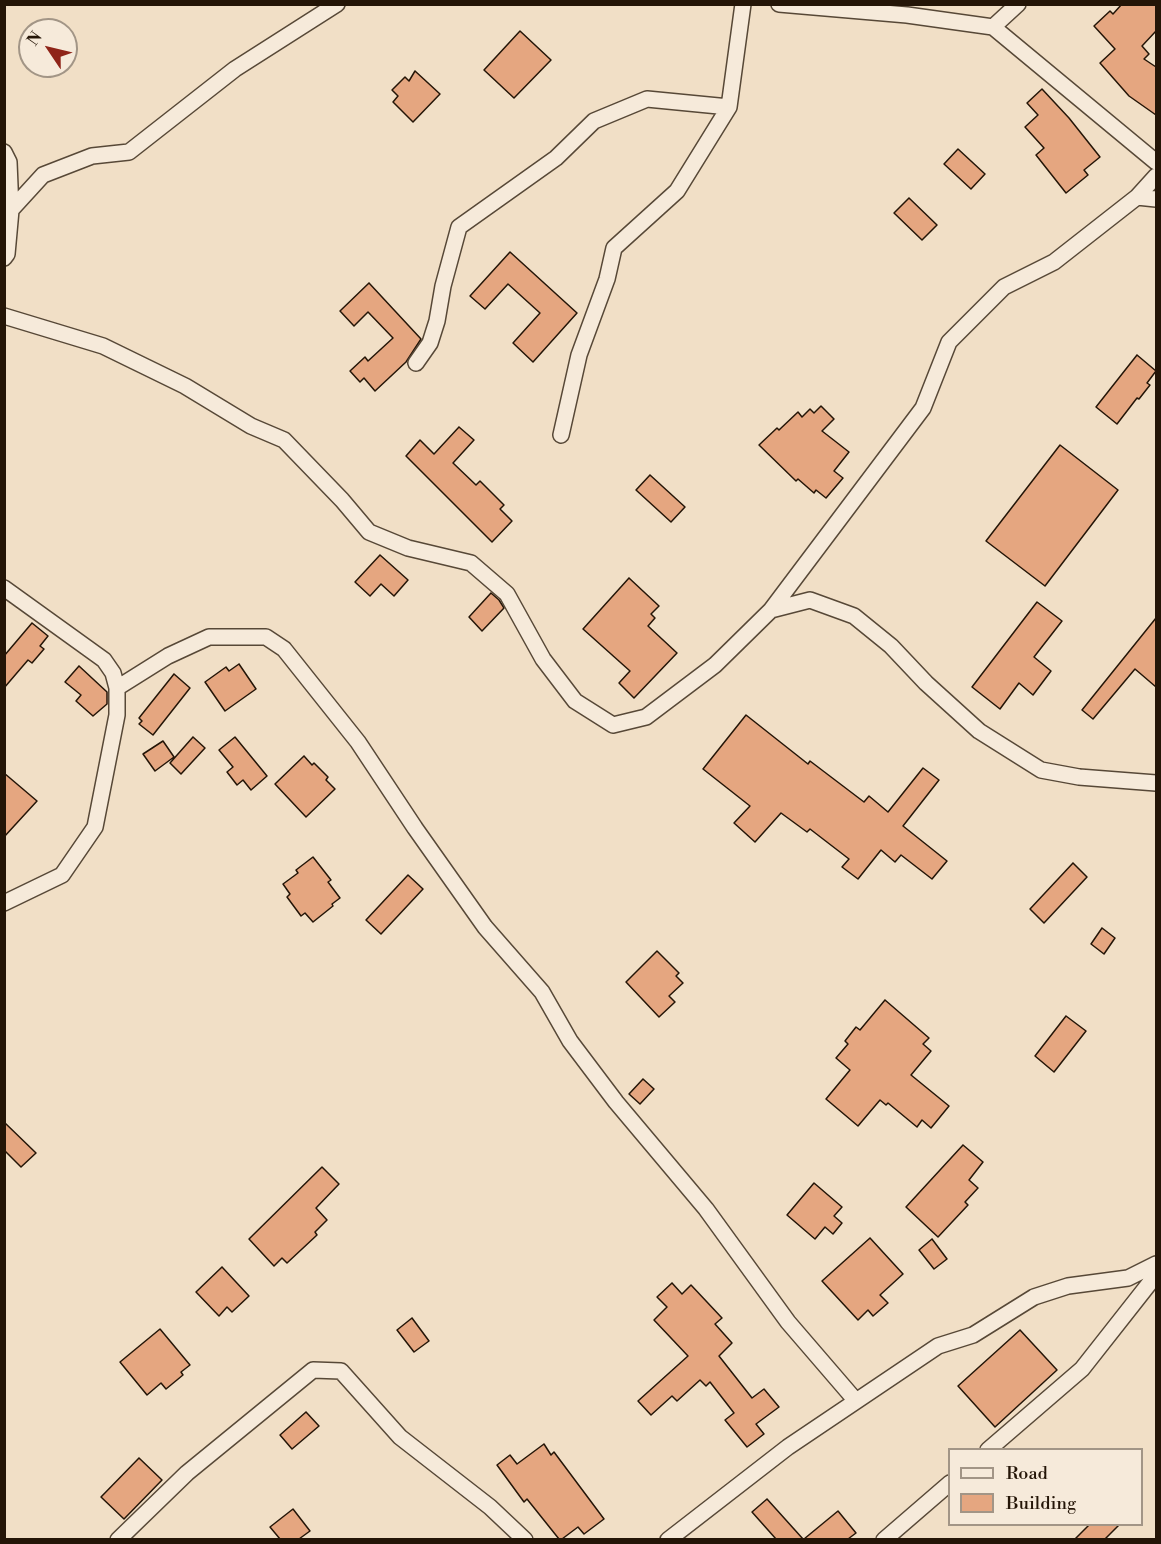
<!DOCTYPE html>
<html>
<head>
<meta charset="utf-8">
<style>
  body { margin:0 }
  #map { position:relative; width:1161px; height:1544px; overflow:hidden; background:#f1dfc6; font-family:"Libre Bodoni",serif }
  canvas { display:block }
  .frame { position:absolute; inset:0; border:6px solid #241507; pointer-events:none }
  .legend { position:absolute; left:948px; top:1448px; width:195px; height:78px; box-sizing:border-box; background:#f6eada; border:2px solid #a29586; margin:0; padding:8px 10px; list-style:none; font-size:18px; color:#241507 }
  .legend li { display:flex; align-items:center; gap:12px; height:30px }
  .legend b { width:30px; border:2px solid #a29586 }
  .north { position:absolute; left:18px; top:18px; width:60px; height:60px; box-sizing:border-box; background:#f6eada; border:2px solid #a29586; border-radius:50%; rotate:305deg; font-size:16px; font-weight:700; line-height:24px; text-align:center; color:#241507 }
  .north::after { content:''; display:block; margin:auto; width:21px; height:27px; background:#8f2418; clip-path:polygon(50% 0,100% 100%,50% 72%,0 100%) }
</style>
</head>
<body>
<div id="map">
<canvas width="1161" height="1544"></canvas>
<div class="frame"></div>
<ul class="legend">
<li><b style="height:8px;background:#f6eada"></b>Road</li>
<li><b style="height:16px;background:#e5a680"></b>Building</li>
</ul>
<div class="north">N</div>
</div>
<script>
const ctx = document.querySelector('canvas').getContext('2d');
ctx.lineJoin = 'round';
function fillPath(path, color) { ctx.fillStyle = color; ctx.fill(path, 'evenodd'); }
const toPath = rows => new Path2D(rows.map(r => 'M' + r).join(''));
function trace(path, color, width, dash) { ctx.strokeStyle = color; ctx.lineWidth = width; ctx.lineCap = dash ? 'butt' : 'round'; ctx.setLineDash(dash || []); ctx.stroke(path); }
const building = toPath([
  [1122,4,1156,4,1156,31,1142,46,1149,54,1144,59,1156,67,1156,115,1129,96,1100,63,1115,49,1094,26,1110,11,1113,14,1122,4],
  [520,31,551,60,514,98,484,70,520,31],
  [415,71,440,94,413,122,393,102,398,96,392,90,405,77,409,81,415,71],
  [1042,89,1069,118,1100,157,1084,170,1088,175,1066,193,1036,155,1044,148,1025,127,1038,115,1027,103,1042,89],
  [958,149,985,174,971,189,944,164,958,149],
  [909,198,937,225,922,240,894,213,909,198],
  [510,252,577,313,533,362,513,343,540,313,508,284,485,309,470,296,510,252],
  [369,283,421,339,406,362,375,391,364,378,360,382,350,371,365,357,368,361,393,338,368,312,354,326,340,311,369,283],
  [1137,355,1156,371,1147,383,1150,385,1139,399,1137,398,1117,424,1096,407,1137,355],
  [821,406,834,419,822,431,849,452,834,471,843,478,826,498,816,490,814,493,798,479,796,481,759,445,777,428,779,430,798,412,802,417,810,409,814,413,821,406],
  [459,427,474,440,453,463,476,485,480,481,504,505,500,509,512,521,492,542,406,456,420,440,434,454,459,427],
  [1060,445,1118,490,1045,586,986,541,1060,445],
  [650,475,685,507,671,522,636,490,650,475],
  [380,555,408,580,394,596,381,584,370,596,355,582,380,555],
  [629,578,659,606,651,614,655,618,648,626,677,653,634,698,619,683,630,671,583,629,629,578],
  [491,593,499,600,504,608,482,631,469,617,491,593],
  [1037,602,1062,621,1034,657,1051,671,1033,695,1019,683,1000,709,972,687,1037,602],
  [1156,618,1156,687,1135,669,1093,719,1082,710,1156,618],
  [32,623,48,636,40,646,44,649,32,663,28,660,4,688,4,656,32,623],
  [239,664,256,689,225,711,205,682,226,667,229,671,239,664],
  [79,666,107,692,107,704,93,716,76,701,81,695,65,682,79,666],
  [174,674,190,688,153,735,139,724,142,721,139,718,174,674],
  [746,715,808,764,810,761,864,802,869,796,888,812,923,768,939,780,903,826,947,861,932,879,901,855,895,862,881,850,858,879,842,867,849,859,810,829,807,832,781,813,755,842,734,823,750,806,703,769,746,715],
  [193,737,205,748,181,774,170,763,193,737],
  [235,737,267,776,251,790,243,780,237,785,227,772,233,767,219,750,235,737],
  [163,741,174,757,155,771,143,754,163,741],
  [304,756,312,765,314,763,328,777,326,780,335,789,306,817,275,784,304,756],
  [4,773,37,801,4,837,4,773],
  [313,857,331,880,328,882,340,898,332,904,333,906,313,922,305,913,301,916,287,897,290,894,283,884,298,873,296,870,313,857],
  [1073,863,1087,877,1044,923,1030,909,1073,863],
  [408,875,423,889,381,934,366,920,408,875],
  [1102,928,1115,938,1104,954,1091,944,1102,928],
  [657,951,679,973,676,976,683,983,669,996,675,1002,659,1017,626,982,657,951],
  [885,1000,929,1038,923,1044,931,1051,911,1075,949,1106,931,1128,922,1120,917,1127,888,1103,886,1105,880,1100,858,1126,826,1099,850,1070,836,1058,848,1044,845,1041,856,1027,860,1030,885,1000],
  [1066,1016,1086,1031,1054,1072,1035,1056,1066,1016],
  [643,1079,654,1089,640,1104,629,1094,643,1079],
  [4,1122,36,1153,21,1167,4,1150,4,1122],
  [963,1145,983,1162,969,1180,978,1188,965,1202,968,1205,938,1237,906,1207,963,1145],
  [322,1167,339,1184,316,1208,327,1220,315,1232,317,1235,287,1263,282,1258,274,1266,249,1239,322,1167],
  [814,1183,842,1207,834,1216,842,1223,833,1234,825,1227,815,1239,787,1215,814,1183],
  [870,1238,903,1274,880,1295,888,1303,873,1316,868,1310,858,1320,822,1281,870,1238],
  [932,1239,947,1259,934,1269,919,1250,932,1239],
  [222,1267,249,1296,232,1312,227,1307,219,1316,196,1292,222,1267],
  [672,1283,682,1294,691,1285,722,1318,715,1324,732,1343,719,1356,752,1398,764,1389,779,1407,756,1424,764,1434,747,1447,725,1420,734,1413,710,1382,706,1386,700,1380,677,1401,672,1396,651,1415,638,1401,688,1356,654,1320,667,1307,657,1297,672,1283],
  [412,1318,429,1341,414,1352,397,1330,412,1318],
  [160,1329,190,1365,181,1372,183,1375,166,1389,161,1383,147,1395,120,1362,160,1329],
  [1020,1330,1057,1370,995,1427,958,1386,1020,1330],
  [306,1412,319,1426,292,1449,280,1435,306,1412],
  [544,1444,551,1455,554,1452,604,1519,584,1534,578,1527,562,1539,559,1539,527,1499,524,1502,497,1465,510,1455,517,1464,544,1444],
  [139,1458,162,1480,124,1519,101,1497,139,1458],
  [767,1499,803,1539,776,1539,752,1512,767,1499],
  [293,1509,310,1531,299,1539,280,1539,270,1527,293,1509],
  [838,1511,856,1533,848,1539,804,1539,838,1511],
  [1090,1524,1120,1524,1105,1539,1075,1539,1090,1524]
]);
fillPath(building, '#e5a680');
trace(building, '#241507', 1.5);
const minor = toPath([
  [779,4,907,15,993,27,1156,162],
  [993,27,1018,4],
  [4,152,9,162,11,210],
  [1137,197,1156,199],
  [4,258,7,254,11,210,43,175,92,156,129,152,235,69,337,4],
  [4,316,103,346,185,386,251,426,284,440,342,500,369,532,408,548,471,563,507,594,543,659,575,701,613,725,646,717,715,665,771,610,810,600,854,616,891,646,926,683,979,731,1041,770,1079,777,1156,783],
  [416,363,430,343,437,321,443,286,459,227,556,158,594,121,647,99,729,107],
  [561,435,579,355,607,279,614,248,677,191,729,107,743,4],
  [4,588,104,660,113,673,117,688,117,715,95,827,62,875,4,903],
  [771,610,923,408,949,342,1004,287,1054,262,1137,197,1156,176],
  [117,688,168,656,209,637,266,637,284,649,358,742,415,828,485,927,542,992,570,1041,616,1102,706,1209,788,1322,856,1401],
  [988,1450,1082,1369,1156,1275],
  [118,1540,187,1473,313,1370,341,1371,400,1437,490,1507,525,1540],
  [668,1540,788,1447,938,1346,973,1335,1034,1297,1068,1286,1128,1278,1156,1264],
  [884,1540,950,1483]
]);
trace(minor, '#574837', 18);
trace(minor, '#f6eada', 15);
</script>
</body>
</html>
